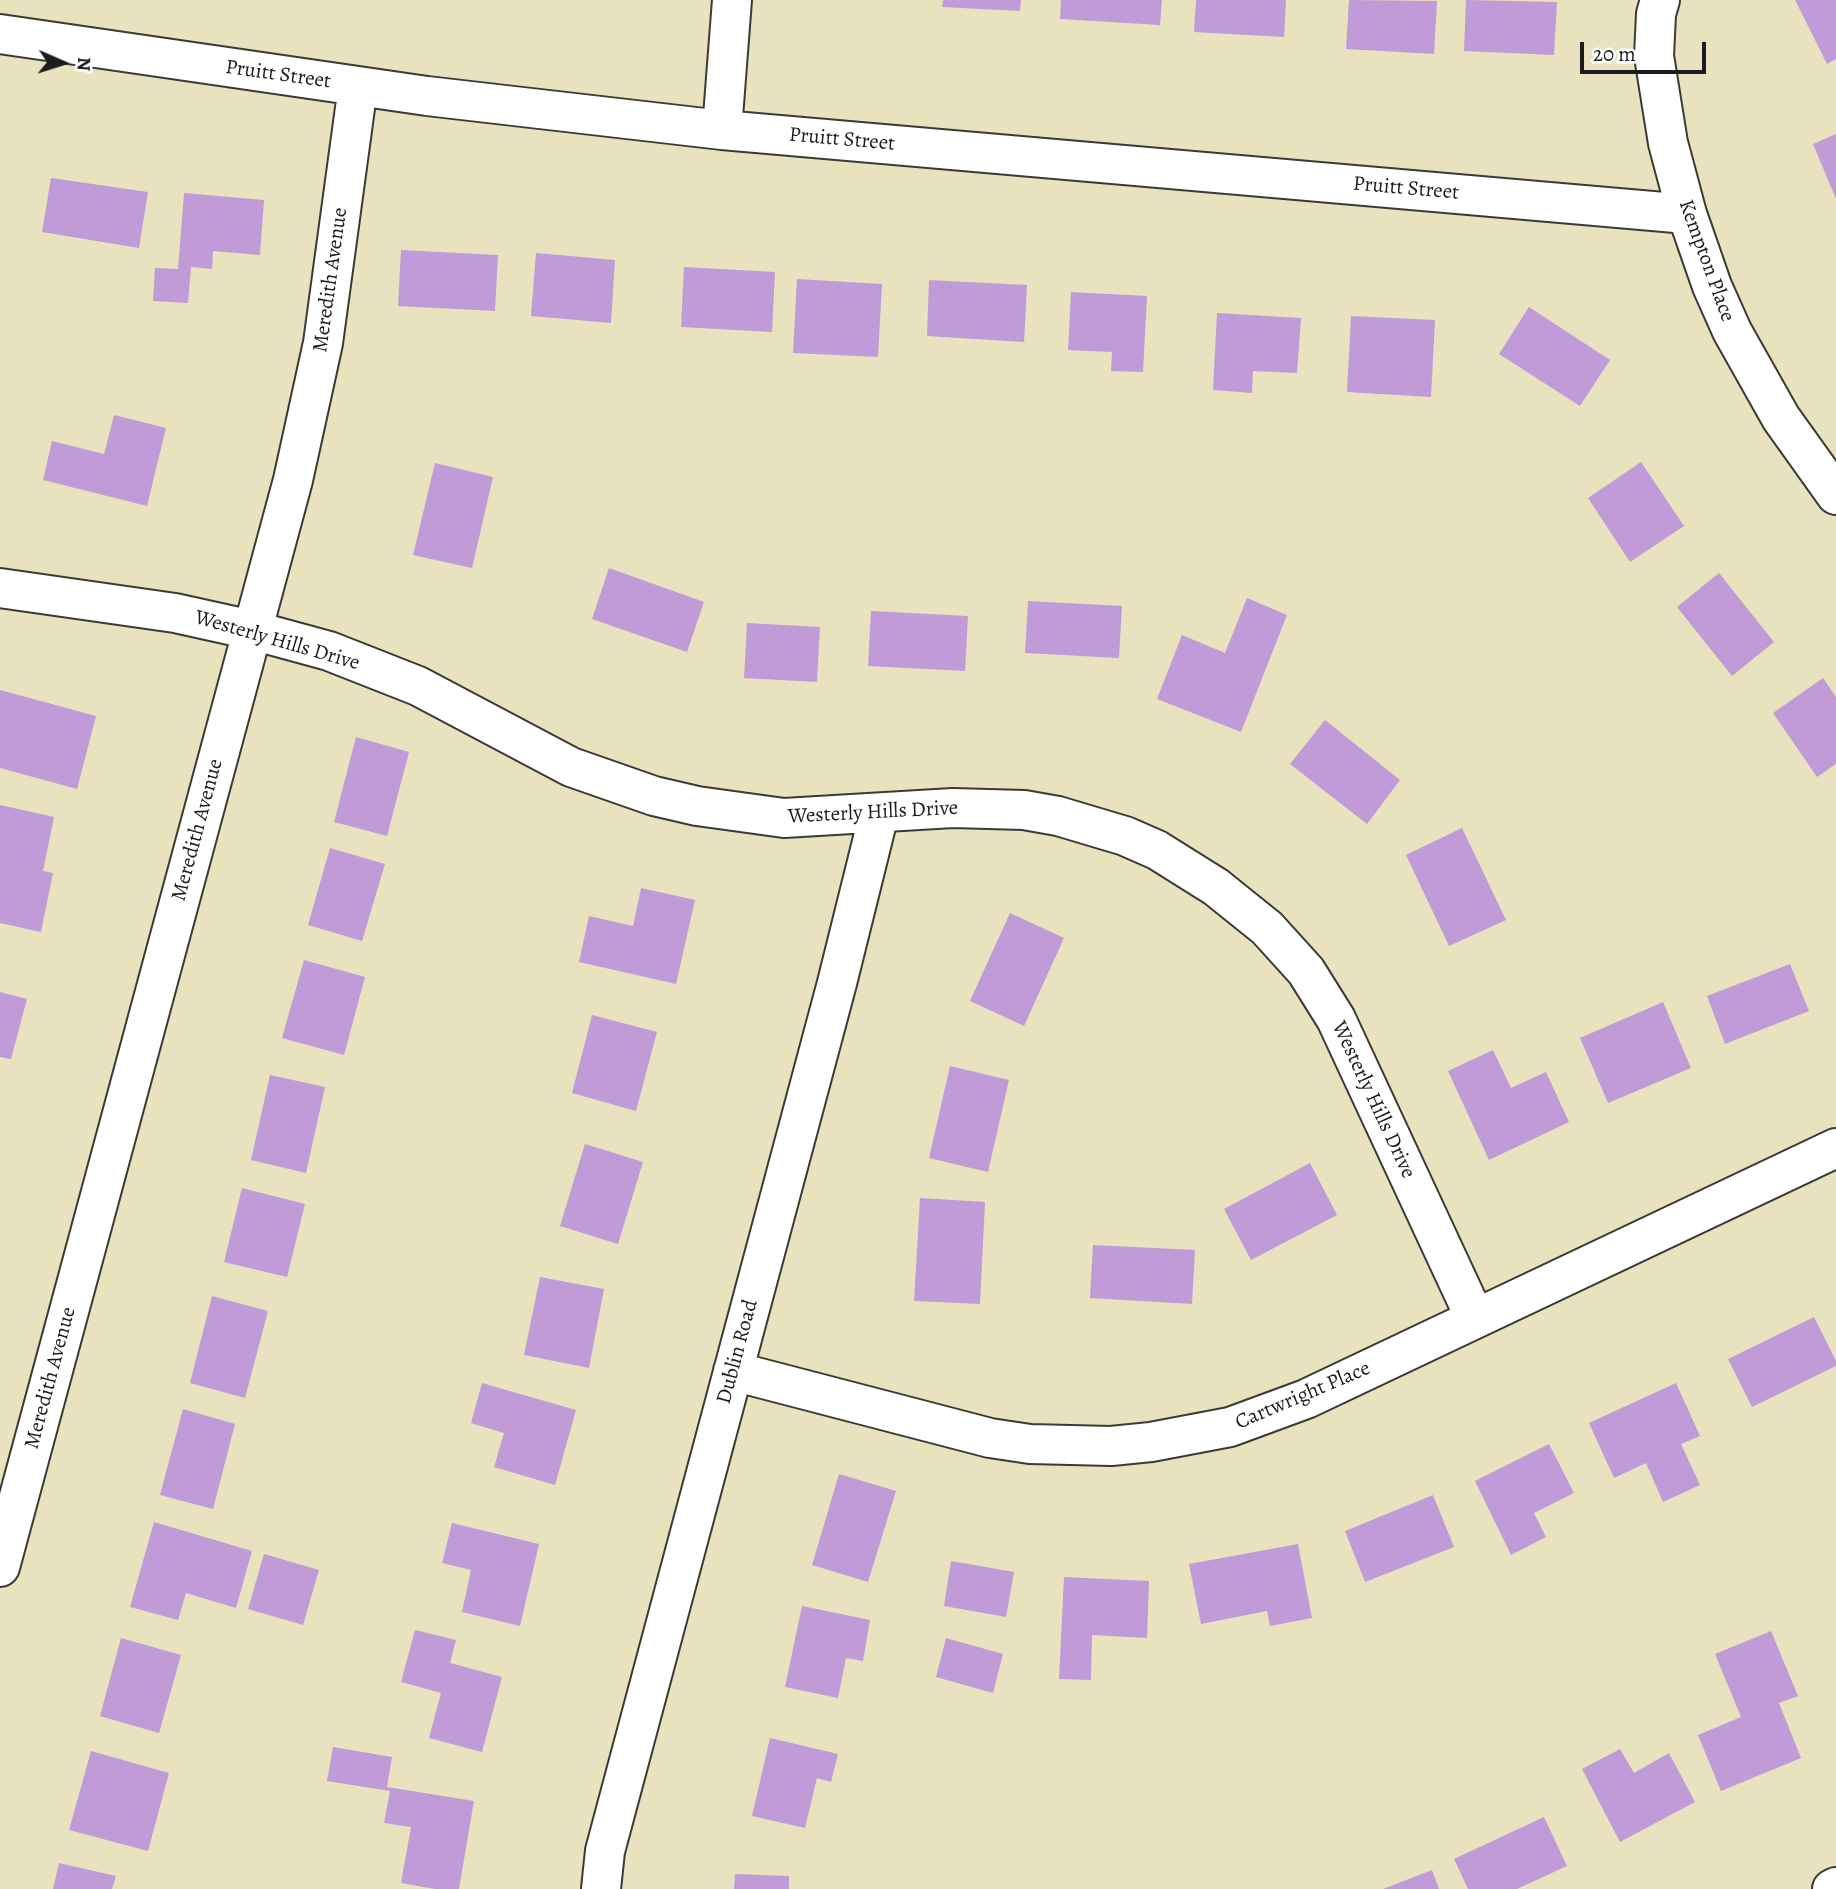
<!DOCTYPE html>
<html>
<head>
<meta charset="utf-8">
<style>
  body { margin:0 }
  #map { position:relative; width:1836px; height:1889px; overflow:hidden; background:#e8e2bf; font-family:Alegreya,serif }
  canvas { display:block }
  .north { position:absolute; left:28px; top:28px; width:70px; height:70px; -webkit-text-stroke:5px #fff; paint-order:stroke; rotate:93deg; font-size:19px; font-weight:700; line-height:28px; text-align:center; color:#1c1c1c }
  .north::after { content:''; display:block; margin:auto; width:24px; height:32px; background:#1c1c1c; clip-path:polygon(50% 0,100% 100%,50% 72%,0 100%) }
  .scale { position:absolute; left:1580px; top:42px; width:126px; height:32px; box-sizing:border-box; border:4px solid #1c1c1c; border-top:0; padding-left:9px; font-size:21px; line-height:24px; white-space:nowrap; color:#1c1c1c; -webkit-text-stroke:5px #fff; paint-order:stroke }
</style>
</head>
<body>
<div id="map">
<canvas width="1836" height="1889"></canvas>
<div class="north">N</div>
<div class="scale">20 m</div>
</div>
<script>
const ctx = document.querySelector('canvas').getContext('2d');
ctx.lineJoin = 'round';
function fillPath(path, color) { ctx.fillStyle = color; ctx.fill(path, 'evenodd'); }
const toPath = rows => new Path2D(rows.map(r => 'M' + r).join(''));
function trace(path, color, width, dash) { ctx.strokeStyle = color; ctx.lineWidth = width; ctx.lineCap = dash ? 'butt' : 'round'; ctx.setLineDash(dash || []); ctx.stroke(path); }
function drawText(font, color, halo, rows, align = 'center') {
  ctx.font = font + ' Alegreya,serif'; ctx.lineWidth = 6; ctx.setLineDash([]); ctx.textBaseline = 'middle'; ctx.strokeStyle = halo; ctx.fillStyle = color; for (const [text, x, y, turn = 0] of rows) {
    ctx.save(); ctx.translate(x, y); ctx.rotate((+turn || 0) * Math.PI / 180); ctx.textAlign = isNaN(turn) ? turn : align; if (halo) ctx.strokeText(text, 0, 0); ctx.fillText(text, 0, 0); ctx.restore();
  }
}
fillPath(toPath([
  [943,0,1021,0,1020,11,942,7],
  [1061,0,1162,0,1160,25,1060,19],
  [1196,0,1286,0,1284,37,1194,32],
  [1349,0,1437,1,1434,54,1346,49],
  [1466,0,1557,2,1554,55,1464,51],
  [1795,0,1836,0,1836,59,1827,64],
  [1836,134,1836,199,1813,144],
  [51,178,148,192,139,248,42,232],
  [184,193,264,200,260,255,213,251,212,269,191,267,188,303,153,301,155,268,178,269],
  [401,250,498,255,495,311,398,306],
  [536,253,615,260,611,323,531,316],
  [684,267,775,272,772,332,681,327],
  [797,279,882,284,878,357,793,353],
  [929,280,1027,285,1024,342,927,336],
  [1071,292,1147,296,1143,372,1111,371,1112,352,1068,350],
  [1529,307,1610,360,1580,406,1499,354],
  [1217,313,1301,318,1297,373,1253,371,1252,393,1213,390],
  [1351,316,1435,320,1431,397,1347,392],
  [114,415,166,428,147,506,43,480,52,441,104,454],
  [1641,462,1684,526,1630,562,1588,498],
  [435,463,493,477,472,568,413,555],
  [609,568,704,602,687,652,592,619],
  [1719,573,1774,642,1732,676,1677,607],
  [1247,598,1287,615,1241,732,1157,699,1182,635,1225,653],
  [1028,601,1122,606,1119,658,1025,653],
  [871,611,968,616,965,671,868,666],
  [747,623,820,627,817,682,744,678],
  [1823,678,1836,697,1836,764,1817,777,1773,713],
  [0,690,96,716,77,789,0,768],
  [1325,720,1400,780,1367,824,1290,764],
  [356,737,409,752,387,836,334,822],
  [0,805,54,817,43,871,53,873,41,932,0,923],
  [1462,828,1506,920,1449,946,1406,855],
  [330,848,385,864,362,941,308,925],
  [641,888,695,900,676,984,579,962,589,916,633,926],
  [1010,913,1064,938,1024,1026,970,1001],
  [304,960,365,977,344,1055,282,1038],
  [1790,964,1809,1011,1725,1044,1707,996],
  [0,992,27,999,11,1059,0,1057],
  [1663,1002,1691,1068,1608,1103,1580,1038],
  [592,1015,657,1032,636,1111,572,1093],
  [1493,1050,1511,1088,1546,1072,1569,1122,1489,1160,1448,1071],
  [950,1066,1009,1080,988,1172,929,1158],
  [270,1075,325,1087,306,1173,251,1160],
  [585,1144,643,1162,618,1244,560,1226],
  [1310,1163,1337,1215,1251,1260,1224,1209],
  [242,1188,305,1204,287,1277,224,1262],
  [920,1198,985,1202,980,1304,914,1301],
  [1093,1245,1195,1250,1192,1304,1090,1298],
  [540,1277,604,1289,589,1368,524,1355],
  [212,1296,268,1311,245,1398,190,1383],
  [1814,1317,1836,1361,1836,1366,1752,1407,1728,1359],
  [482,1383,576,1410,555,1485,494,1467,504,1433,471,1423],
  [1676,1383,1700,1436,1681,1444,1700,1485,1663,1502,1646,1463,1614,1478,1589,1423],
  [183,1409,235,1424,213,1509,160,1495],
  [1549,1444,1574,1493,1534,1513,1546,1537,1511,1555,1475,1481],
  [839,1474,896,1491,868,1582,812,1565],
  [1433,1495,1454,1547,1365,1582,1345,1531],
  [154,1522,252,1551,236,1608,186,1593,178,1620,130,1607],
  [452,1523,539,1544,520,1626,462,1612,471,1570,442,1563],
  [1298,1544,1312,1618,1270,1626,1267,1611,1201,1624,1189,1564],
  [264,1554,319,1570,303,1625,248,1609],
  [951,1561,1014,1572,1006,1617,944,1606],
  [1064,1577,1149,1581,1147,1638,1092,1635,1091,1680,1059,1679],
  [802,1606,870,1620,863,1661,846,1658,838,1698,785,1687],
  [415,1630,456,1640,450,1663,502,1677,482,1752,429,1738,441,1693,401,1682],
  [1771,1631,1798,1696,1779,1703,1801,1758,1721,1791,1698,1735,1741,1717,1715,1654],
  [121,1638,181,1655,159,1733,100,1716],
  [946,1638,1003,1654,993,1693,936,1677],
  [770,1738,838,1754,831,1782,817,1778,805,1828,752,1816],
  [333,1747,392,1757,387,1787,474,1801,459,1889,435,1889,401,1883,411,1827,384,1823,390,1791,327,1781],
  [1620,1749,1634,1773,1669,1753,1695,1802,1620,1842,1582,1769],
  [91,1751,169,1773,148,1851,69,1830],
  [1544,1817,1567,1866,1517,1889,1468,1889,1454,1859],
  [59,1863,116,1876,112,1889,53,1889],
  [1432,1870,1439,1889,1383,1889],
  [735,1874,789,1876,789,1889,734,1889]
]), '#c19ad8');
const minor = toPath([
  [1660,0,1656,14,1654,56,1668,143,1687,214,1712,286,1732,331,1781,418,1836,495],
  [0,34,427,96,722,130,1687,214],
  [722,130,732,0],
  [0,588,175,613,252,630,329,651,418,686,571,767,654,796,697,806,784,818,953,808,1024,810,1058,816,1125,836,1157,850,1216,887,1267,928,1306,971,1336,1019,1475,1318],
  [733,1371,990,1438,1030,1444,1111,1446,1151,1442,1230,1427,1306,1399,1836,1148],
  [0,1567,293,480,323,343,358,86],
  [601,1889,605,1851,837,983,879,814],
  [1832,1889,1836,1887]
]);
trace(minor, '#3b3a34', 42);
trace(minor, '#fff', 38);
drawText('21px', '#1c1c1c', '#fff', [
  ["Pruitt Street",278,75,8],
  ["Pruitt Street",842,140,5],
  ["Pruitt Street",1406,189,5],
  ["Kempton Place",1706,261,70],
  ["Meredith Avenue",331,280,-82],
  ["Westerly Hills Drive",277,641,16],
  ["Westerly Hills Drive",873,813,-3],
  ["Meredith Avenue",198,830,-75],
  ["Westerly Hills Drive",1373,1100,65],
  ["Dublin Road",738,1352,-75],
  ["Meredith Avenue",51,1378,-75],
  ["Cartwright Place",1303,1396,-23]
]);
</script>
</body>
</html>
